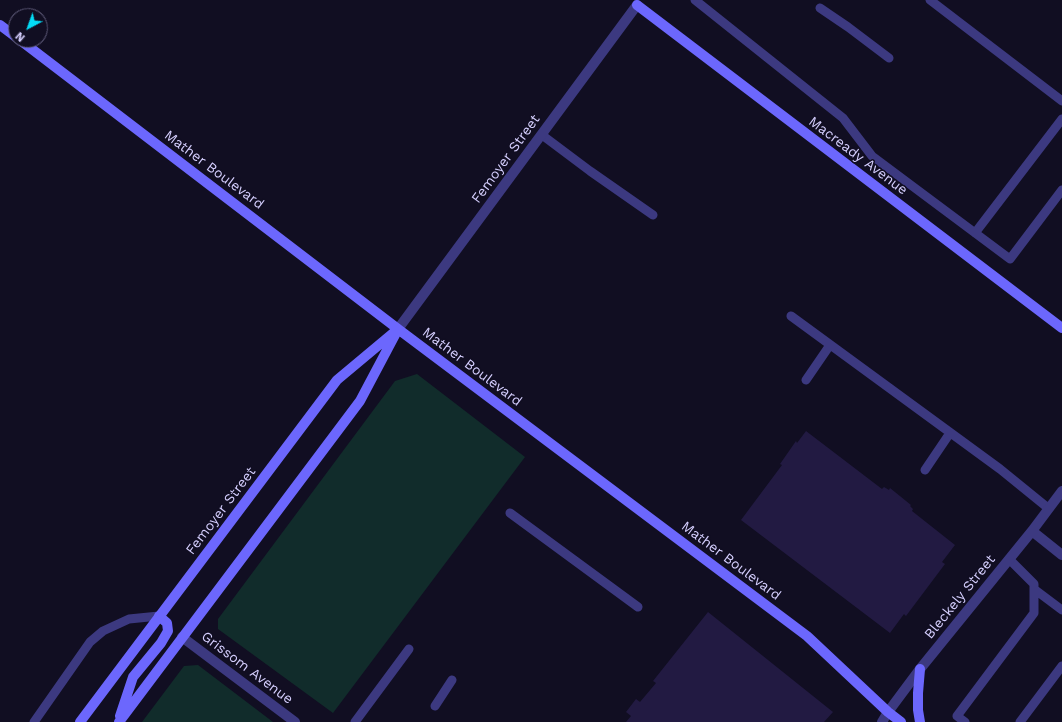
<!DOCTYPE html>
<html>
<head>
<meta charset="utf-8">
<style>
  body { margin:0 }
  #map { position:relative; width:1062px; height:722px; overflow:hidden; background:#110e22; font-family:"Work Sans",sans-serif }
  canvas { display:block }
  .north { position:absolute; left:8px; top:8px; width:40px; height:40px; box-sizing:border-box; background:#110e22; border:1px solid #5f5b7a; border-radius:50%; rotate:221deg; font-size:11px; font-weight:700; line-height:16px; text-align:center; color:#d5cffe }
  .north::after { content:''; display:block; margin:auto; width:14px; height:18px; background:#03dcf6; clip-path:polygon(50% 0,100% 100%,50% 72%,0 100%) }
</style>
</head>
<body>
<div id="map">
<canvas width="1062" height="722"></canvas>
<div class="north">N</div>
</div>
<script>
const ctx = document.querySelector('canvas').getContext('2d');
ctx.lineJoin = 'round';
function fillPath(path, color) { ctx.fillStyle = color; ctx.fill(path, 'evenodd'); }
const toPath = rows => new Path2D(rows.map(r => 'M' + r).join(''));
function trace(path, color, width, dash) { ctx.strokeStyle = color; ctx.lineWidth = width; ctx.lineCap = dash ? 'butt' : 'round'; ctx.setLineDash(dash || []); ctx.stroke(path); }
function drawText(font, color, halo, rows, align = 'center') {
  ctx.font = font + ' "Work Sans",sans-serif'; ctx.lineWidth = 3; ctx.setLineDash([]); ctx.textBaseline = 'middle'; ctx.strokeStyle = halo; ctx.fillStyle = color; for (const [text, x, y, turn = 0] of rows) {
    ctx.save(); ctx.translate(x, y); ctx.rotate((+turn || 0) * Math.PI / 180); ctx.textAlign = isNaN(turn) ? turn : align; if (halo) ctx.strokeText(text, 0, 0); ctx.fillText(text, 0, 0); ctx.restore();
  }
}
fillPath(toPath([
  [417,374,525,457,333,713,218,629,218,619,395,381],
  [198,665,273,722,142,722,184,666]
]), '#112c2b');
fillPath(toPath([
  [806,431,882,489,884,487,889,490,890,488,911,505,910,506,913,509,912,511,955,545,942,562,945,564,906,616,904,614,890,633,741,520,782,465,780,464,796,441,797,443],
  [708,612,833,712,824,722,626,722,631,716,626,712,636,699,640,702,656,683,653,681]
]), '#221a42');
trace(toPath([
  [695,0,843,118,872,156,1010,259,1062,190],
  [930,0,1062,101],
  [820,8,848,27,889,58],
  [542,135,590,171,653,215],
  [975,233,1062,119],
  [791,316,1000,469,1048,508],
  [806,380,830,345],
  [925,470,950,433],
  [510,513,638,607],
  [1034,589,1062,610],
  [435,706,452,680],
  [34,722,90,642,103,631,129,619,159,616],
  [355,722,409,649],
  [965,722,957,716,1034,613,1034,584,1009,559],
  [1020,722,1062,666]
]), '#3c3980', 9);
trace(toPath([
  [398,329,637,5],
  [1032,531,1062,555],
  [182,637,295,722],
  [882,722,888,712,920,669,1032,531,1062,491]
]), '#3c3980', 10);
trace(toPath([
  [637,5,1062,328],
  [0,25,16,37],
  [20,40,398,329,807,636,888,712,901,722],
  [120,716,133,677,161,643,168,631,167,623,159,616],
  [80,722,337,380,398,329],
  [119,722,360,401,395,335],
  [920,722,918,710,918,693,920,669]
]), '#6c67fd', 10);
drawText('14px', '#d5cffe', '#110e22', [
  ["Macready Avenue",858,156,37],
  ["Femoyer Street",506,159,-54],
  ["Mather Boulevard",214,170,37],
  ["Mather Boulevard",472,367,37],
  ["Femoyer Street",221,511,-53],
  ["Mather Boulevard",731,561,37],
  ["Bleckely Street",960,597,-51],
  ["Grissom Avenue",247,668,37]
]);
</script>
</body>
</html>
